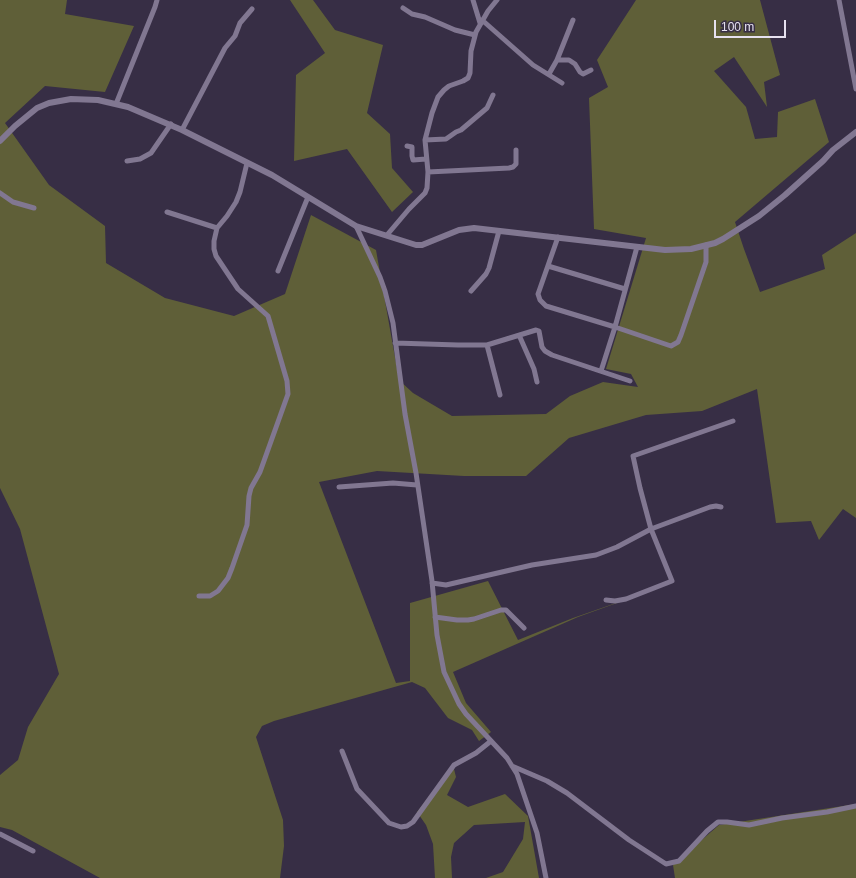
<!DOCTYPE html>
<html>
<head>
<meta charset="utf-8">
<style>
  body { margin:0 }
  #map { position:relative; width:856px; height:878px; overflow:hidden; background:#372e45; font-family:Arial,sans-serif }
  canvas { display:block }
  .scale { position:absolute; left:714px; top:20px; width:72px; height:18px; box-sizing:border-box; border:2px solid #e6e1ef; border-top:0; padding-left:5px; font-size:12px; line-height:14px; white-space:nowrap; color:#e6e1ef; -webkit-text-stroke:3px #372e45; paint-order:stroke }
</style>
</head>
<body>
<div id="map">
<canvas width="856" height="878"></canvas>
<div class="scale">100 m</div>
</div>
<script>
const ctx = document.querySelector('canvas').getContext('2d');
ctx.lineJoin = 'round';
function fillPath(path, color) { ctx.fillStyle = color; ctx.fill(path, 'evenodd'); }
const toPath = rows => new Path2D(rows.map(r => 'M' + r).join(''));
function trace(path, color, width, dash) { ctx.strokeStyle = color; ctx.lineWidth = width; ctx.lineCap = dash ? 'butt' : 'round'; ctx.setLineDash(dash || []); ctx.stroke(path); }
fillPath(toPath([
  [0,0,67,0,65,14,134,26,105,92,45,86,5,123,49,185,105,226,106,263,165,298,234,316,285,294,311,215,376,250,399,380,413,393,452,416,546,414,570,396,603,382,638,387,631,374,606,369,646,238,594,229,589,98,608,87,597,60,636,0,760,0,780,75,764,82,767,107,734,57,714,71,746,107,755,139,777,137,778,112,815,99,829,142,735,222,744,249,760,292,825,269,822,255,856,233,856,518,843,509,819,540,811,521,776,523,757,389,702,411,646,415,569,438,526,476,464,476,377,471,319,482,396,683,410,681,410,603,488,581,518,640,573,618,656,589,578,617,453,672,466,703,491,732,479,741,472,730,448,718,425,688,412,682,274,721,262,726,256,737,283,820,284,846,280,878,100,878,12,830,0,827,0,775,18,760,28,727,59,674,20,529,0,488],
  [290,0,313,0,335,30,383,45,367,113,390,134,392,168,413,192,392,212,347,149,294,161,296,75,325,53],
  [453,765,456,777,447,795,468,807,505,794,528,816,539,878,486,878,503,872,523,839,525,822,474,825,454,843,451,857,452,878,435,878,433,844,426,825,417,812],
  [856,804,856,878,675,878,673,865,719,825]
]), '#5f5f38');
trace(toPath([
  [473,0,480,23],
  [839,0,856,89],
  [403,8,412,14,425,17,455,30,475,35],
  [482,20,533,65,562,83],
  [557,60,569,60,575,64,580,72,583,74,591,70],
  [549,74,557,60,573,20],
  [116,104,155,7,157,0],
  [182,130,225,48,235,36,240,23,252,9],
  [425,140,446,139,456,132,461,130,487,108,493,95],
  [407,146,412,147,412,156,413,160,426,159],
  [127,161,140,159,151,153,171,124],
  [428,172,509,168,513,167,516,164,516,150],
  [0,193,13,202,34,208],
  [167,212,217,228],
  [356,226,380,277,385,291,393,323,405,414,416,473,432,581,437,635,444,672,459,704,466,714,507,758,517,774,537,833,546,878],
  [387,235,409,209,425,193,427,188,428,172,425,140,432,113,438,97,444,90,449,86,463,81,468,78,470,73,471,51,476,32,488,11,497,0],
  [558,237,538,294,540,300,546,306,615,327,671,346,678,342,681,335,706,262,706,245],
  [548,266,625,289],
  [278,271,308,197],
  [471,291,486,274,489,268,499,231],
  [519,335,534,369,537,382],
  [395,343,458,345,487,345,536,330,539,331,542,347,545,351,552,355,630,381],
  [487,345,500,395],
  [601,371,615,327,637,247],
  [339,487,393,483,417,485],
  [432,583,446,585,532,565,596,555,617,547,651,529,710,507,716,506,721,507],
  [199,596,210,596,218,591,228,578,232,568,247,525,249,496,251,488,260,472,288,394,287,381,268,316,238,289,216,256,214,249,214,241,217,228,227,216,236,202,240,192,247,163],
  [606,600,615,601,626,599,672,581,651,529,640,488,633,456,733,421],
  [435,617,457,620,468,620,474,619,501,610,506,610,524,628],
  [342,751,357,789,389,823,401,827,407,826,413,822,454,765,476,753,491,741],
  [512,766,547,781,567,793,629,840,666,864,679,861,707,831,718,822,727,822,749,825,782,818,827,812,856,806],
  [0,834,33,851]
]), '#817791', 5);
trace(toPath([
  [0,141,15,126,37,108,49,103,71,99,98,100,128,107,182,130,272,175,356,226,416,245,422,245,459,230,474,228,665,250,691,249,715,243,723,239,759,216,785,195,823,161,833,150,856,132]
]), '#817791', 6);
</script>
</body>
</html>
